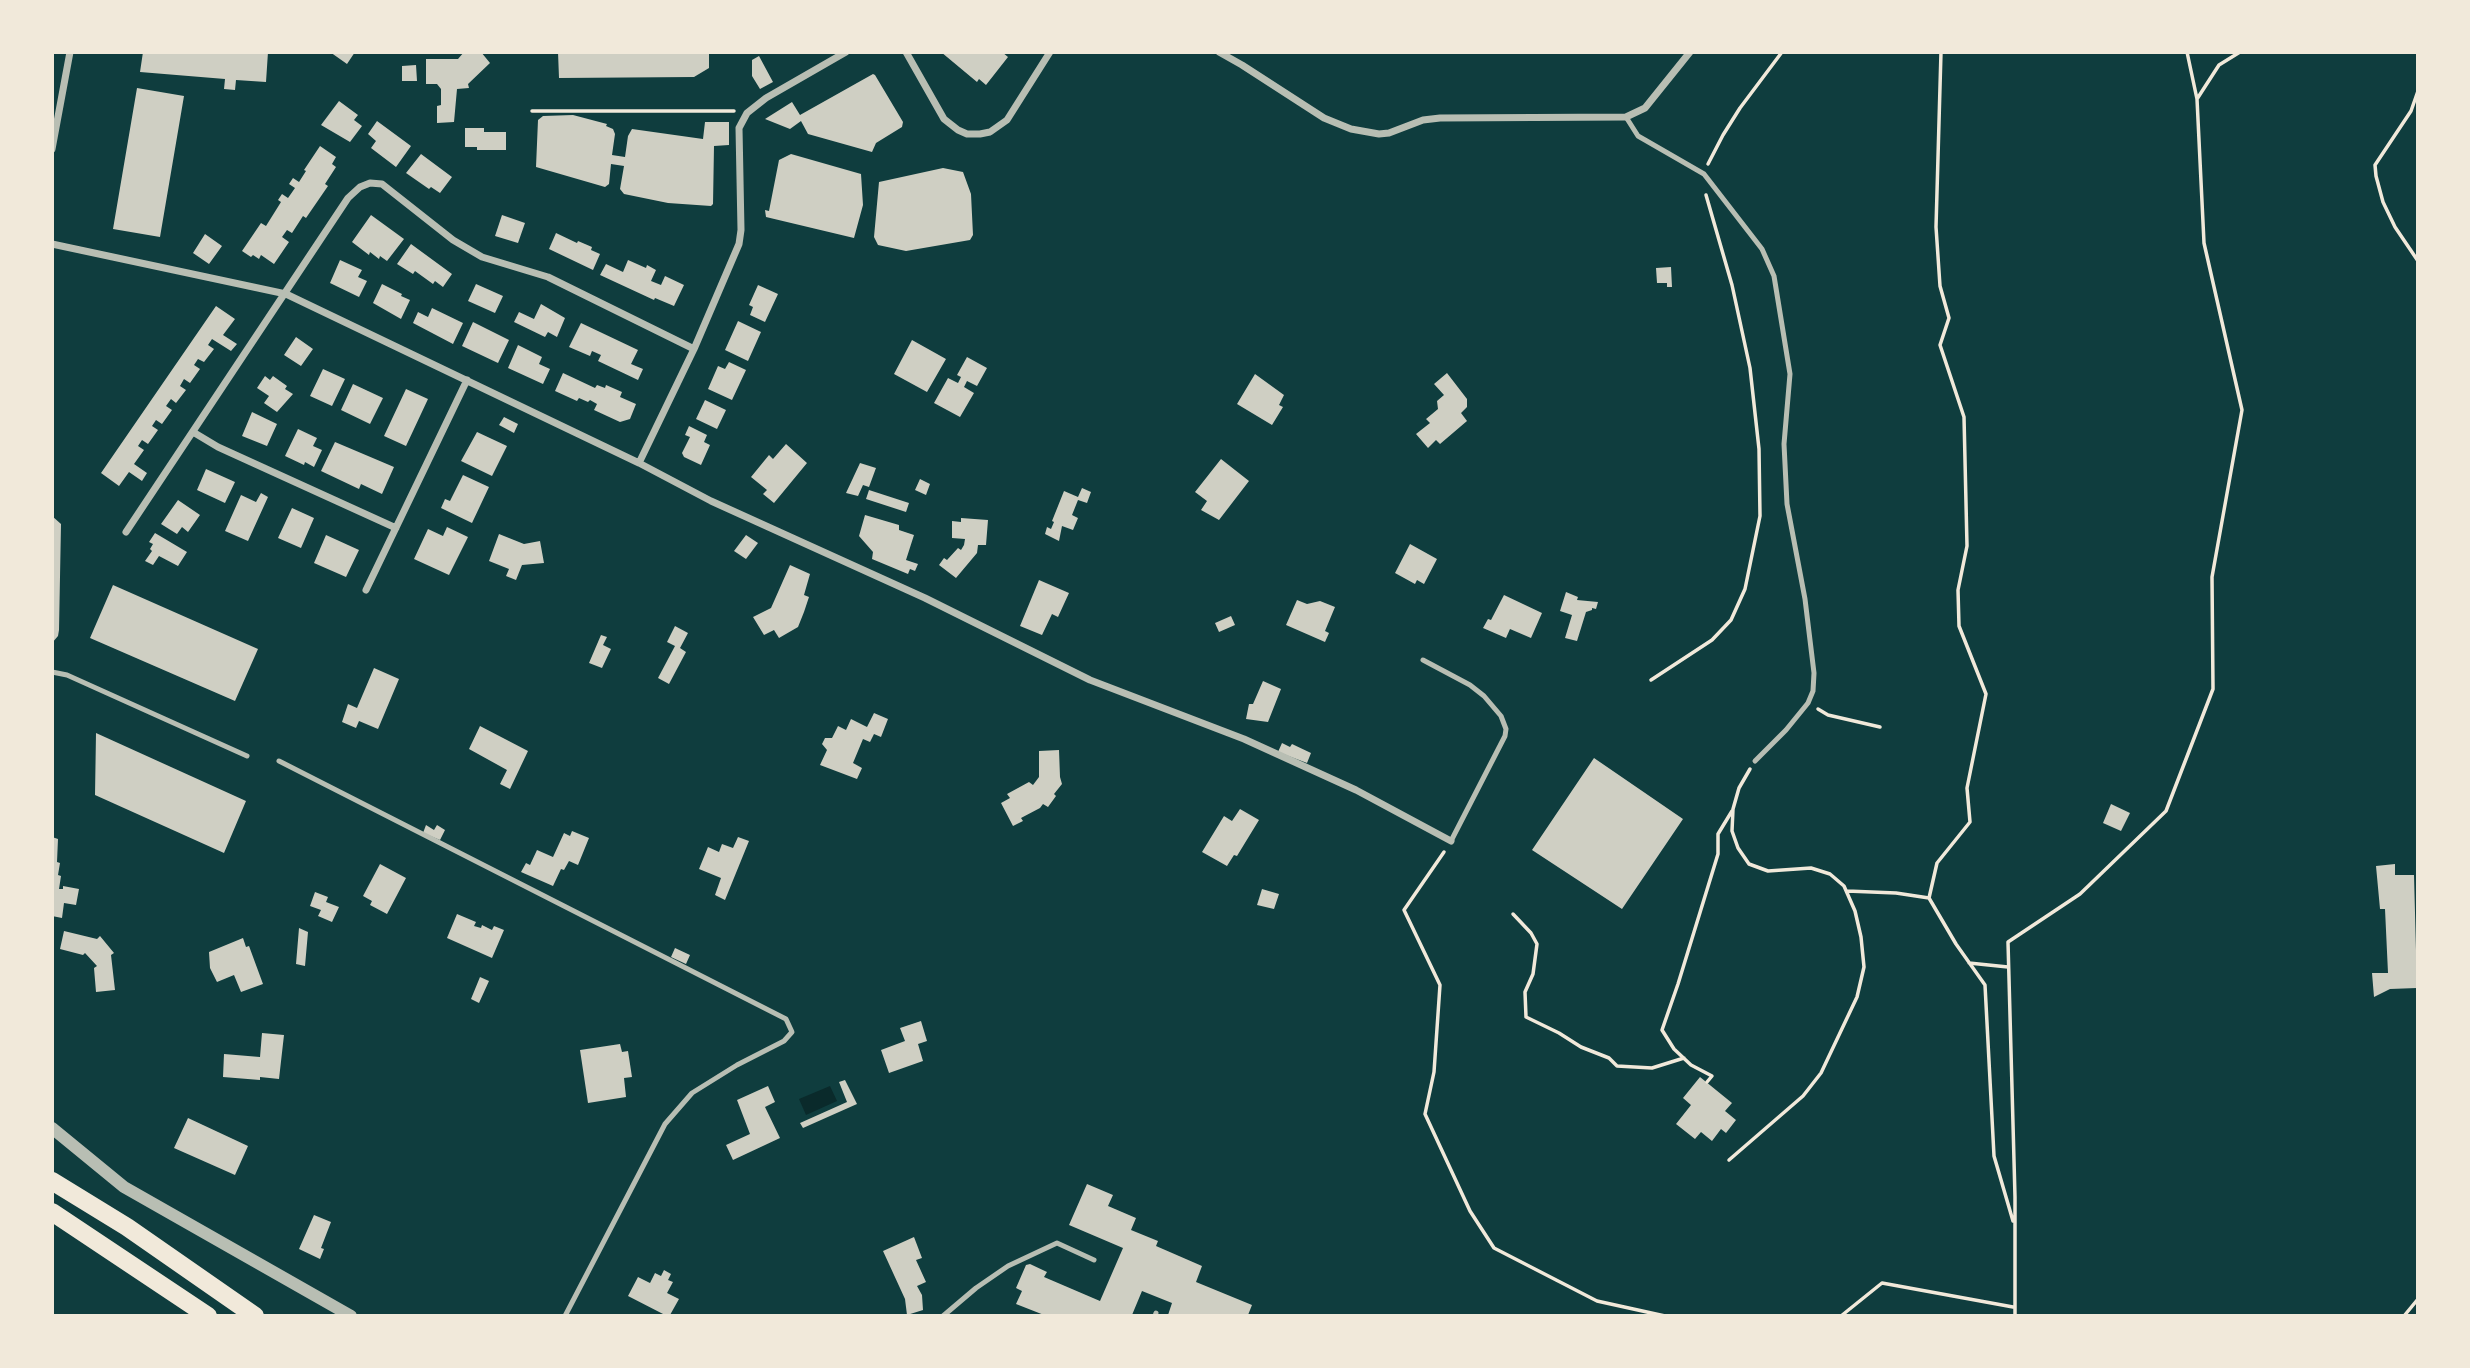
<!DOCTYPE html>
<html>
<head>
<meta charset="utf-8">
<style>
  body { margin:0 }
  #map { position:relative; width:2470px; height:1368px; overflow:hidden; background:#0f3d3e; font-family:Mulish,sans-serif }
  canvas { display:block }
  .frame { position:absolute; inset:0; border:54px solid #f1e9da; pointer-events:none }
</style>
</head>
<body>
<div id="map">
<canvas width="2470" height="1368"></canvas>
<div class="frame"></div>
</div>
<script>
const ctx = document.querySelector('canvas').getContext('2d');
ctx.lineJoin = 'round';
function fillPath(path, color) { ctx.fillStyle = color; ctx.fill(path, 'evenodd'); }
const toPath = rows => new Path2D(rows.map(r => 'M' + r).join(''));
function trace(path, color, width, dash) { ctx.strokeStyle = color; ctx.lineWidth = width; ctx.lineCap = dash ? 'butt' : 'round'; ctx.setLineDash(dash || []); ctx.stroke(path); }
fillPath(toPath([
  [830,1086,837,1101,806,1115,799,1099]
]), '#0a2a2b');
fillPath(toPath([
  [143,52,268,52,266,82,236,80,235,90,224,89,225,79,140,72],
  [330,52,355,52,347,64],
  [464,52,481,52,490,63,468,84,469,88,457,89,454,122,437,123,437,106,441,105,441,89,437,84,426,84,426,59,458,59],
  [558,52,709,52,709,68,694,77,559,78],
  [941,52,1002,52,1008,57,986,85,979,79,977,82],
  [759,56,773,82,760,89,752,76,752,60],
  [416,65,417,81,402,81,402,66],
  [873,74,875,75,903,122,902,127,876,143,872,152,808,134,801,121,790,129,765,119,792,102,800,115],
  [137,88,184,96,160,237,113,229],
  [339,101,358,115,354,120,362,126,350,142,321,125],
  [573,115,607,124,606,126,613,129,615,134,612,155,625,157,628,136,632,129,703,139,705,122,729,122,729,145,714,146,713,204,711,206,668,203,624,194,620,189,624,166,611,164,609,184,605,187,536,167,538,120,543,116],
  [377,121,411,146,396,167,371,148,376,141,368,134],
  [465,128,484,128,484,132,506,132,506,150,477,150,477,147,465,147],
  [320,146,336,157,332,164,336,167,325,184,328,186,306,218,303,216,292,233,287,230,282,237,289,242,274,264,261,255,259,259,253,255,251,257,242,251,261,223,266,226,281,202,278,200,282,194,288,198,295,188,289,184,293,178,299,182,306,171,304,170],
  [421,154,452,177,440,193,431,187,429,189,406,173],
  [791,154,861,174,863,205,854,238,766,217,765,210,769,211,779,160],
  [943,168,963,172,971,194,973,235,970,240,906,251,878,245,874,237,879,182],
  [371,215,404,239,387,261,380,256,379,259,370,252,369,255,352,242],
  [502,215,525,223,518,243,495,236],
  [556,233,577,243,578,241,592,247,591,250,600,254,593,270,549,249],
  [205,234,222,246,209,264,193,253],
  [411,244,452,274,443,287,435,281,433,284,415,271,413,274,397,264],
  [340,260,362,270,358,277,367,281,359,297,330,283],
  [628,260,646,268,647,265,656,270,651,281,661,285,665,276,684,285,674,306,655,298,654,300,600,275,606,264,623,272],
  [1671,267,1672,287,1667,287,1667,283,1657,283,1656,268],
  [382,284,402,294,401,296,410,300,401,319,373,303],
  [476,284,503,296,495,313,468,301],
  [758,285,778,294,765,322,750,315,753,307,749,305],
  [541,304,565,318,557,337,548,332,545,337,514,322,519,312,534,319],
  [216,306,235,319,223,335,237,344,231,351,212,339,208,345,214,349,204,362,198,359,194,365,200,369,190,383,184,379,180,386,186,390,176,403,171,399,166,406,172,410,162,424,156,420,152,426,158,430,148,444,142,440,138,446,144,450,134,464,147,473,142,481,129,472,119,486,101,473],
  [432,308,463,323,453,344,413,323,418,312,428,317],
  [738,321,761,332,748,361,725,350],
  [473,322,509,340,498,363,462,346],
  [581,323,638,350,631,364,643,369,638,380,598,361,601,355,592,351,590,356,569,347],
  [296,337,313,349,301,366,284,355],
  [912,340,946,359,927,392,894,374],
  [518,345,542,357,539,364,550,369,543,384,508,368],
  [967,357,987,368,977,386,967,381,964,387,974,393,960,417,934,403,948,378,958,383,961,377,957,375],
  [729,362,746,370,732,400,708,389,718,366,725,369],
  [323,369,345,379,332,406,310,396],
  [563,373,595,388,597,385,605,388,606,385,622,392,620,397,636,404,630,419,620,422,594,410,597,404,590,400,588,402,579,398,577,401,555,391],
  [1447,373,1467,399,1467,407,1461,413,1467,421,1440,444,1436,440,1428,448,1416,434,1430,423,1426,419,1438,409,1437,401,1444,395,1434,384],
  [1255,374,1284,395,1279,405,1283,407,1272,425,1237,404],
  [265,376,270,380,273,376,287,386,285,389,293,394,277,412,264,403,269,396,257,388],
  [353,384,383,398,370,424,341,410],
  [406,389,428,399,406,446,384,436],
  [705,400,726,410,717,429,696,419],
  [252,412,277,424,267,446,242,436],
  [504,417,518,424,514,433,499,425],
  [689,426,707,435,704,442,710,445,701,465,684,457,682,453,690,437,685,435],
  [298,429,317,438,313,446,322,450,314,467,305,462,304,465,285,456],
  [477,432,507,446,492,476,461,461],
  [335,442,394,467,382,494,361,484,359,489,321,471],
  [786,444,807,463,774,503,763,494,767,490,751,477,769,455,773,459],
  [1221,459,1249,481,1219,520,1201,510,1207,501,1195,492],
  [860,463,876,468,869,487,863,485,858,496,846,493],
  [206,469,235,482,225,503,197,490],
  [463,475,489,487,472,523,441,508,445,499,450,501],
  [920,479,930,484,926,495,915,490],
  [1082,488,1091,492,1087,503,1078,500,1072,515,1078,518,1073,530,1062,526,1059,541,1045,534,1047,527,1051,529,1054,522,1052,521,1064,491,1078,497],
  [869,490,909,503,906,512,866,499],
  [261,493,268,497,248,541,225,531,241,495,256,502],
  [178,500,200,515,188,532,182,527,177,534,161,524],
  [292,508,314,518,301,548,278,538],
  [865,515,899,525,899,530,914,535,906,560,918,564,915,571,910,569,908,574,872,559,873,552,859,536],
  [52,516,61,524,59,630,58,636,52,643],
  [961,518,988,520,986,545,978,545,977,553,956,578,939,565,944,558,947,560,958,548,961,550,964,545,965,539,952,538,952,521,961,522],
  [447,527,468,537,449,575,414,559,428,529,443,536],
  [155,533,187,552,178,566,159,556,153,565,145,561,152,551,150,549,153,544,149,542],
  [499,534,524,544,540,541,544,563,522,565,516,580,506,576,509,569,489,561],
  [326,535,359,550,346,577,314,563],
  [746,535,758,543,746,559,734,551],
  [1410,544,1437,559,1424,584,1417,580,1415,584,1395,573],
  [790,565,810,574,804,595,809,597,804,612,798,627,779,638,774,630,764,635,753,617,771,608],
  [1039,580,1069,593,1058,617,1052,614,1042,635,1020,626],
  [113,585,258,649,235,701,90,638],
  [1566,592,1578,597,1577,600,1598,602,1596,609,1592,608,1592,610,1586,612,1577,641,1565,638,1572,615,1560,611],
  [1504,595,1542,613,1531,638,1510,629,1506,638,1483,628,1488,619,1491,620],
  [1297,600,1307,604,1320,601,1335,607,1325,631,1329,633,1325,642,1286,625],
  [1231,616,1235,625,1219,632,1215,623],
  [675,626,688,633,680,648,686,652,669,684,658,678,675,646,667,642],
  [601,635,607,637,603,645,611,649,602,668,589,663],
  [374,668,399,679,378,729,359,721,356,728,342,722,348,704,357,708],
  [1263,681,1281,689,1268,722,1246,719,1249,704,1253,704],
  [874,713,888,719,881,737,874,734,870,742,863,739,853,763,862,768,857,779,820,765,827,750,822,744,825,738,832,738,838,726,846,730,851,719,867,727],
  [480,726,528,751,510,789,500,784,507,770,469,749],
  [96,733,246,801,224,853,95,795],
  [1282,743,1290,747,1292,744,1311,753,1307,763,1278,752],
  [1059,750,1060,777,1062,784,1054,794,1056,796,1048,807,1043,804,1040,808,1021,818,1023,821,1013,826,1001,803,1010,798,1007,794,1029,782,1033,785,1039,777,1039,751],
  [1594,758,1683,819,1622,909,1532,850],
  [2111,804,2130,813,2121,831,2103,823],
  [1240,809,1259,820,1237,856,1234,855,1227,866,1202,852,1224,816,1232,821],
  [426,825,434,830,437,825,445,830,440,840,423,833],
  [572,831,589,838,578,865,569,861,564,870,561,869,553,886,521,872,526,863,530,865,537,850,553,857,564,833,570,836],
  [52,837,58,839,57,862,60,863,58,875,61,876,59,889,63,889,63,886,79,889,76,905,64,903,62,918,52,916],
  [738,837,749,841,725,900,715,895,721,878,699,869,708,847,719,852,722,844,733,848],
  [380,864,406,878,387,914,370,905,372,901,363,896],
  [2395,864,2395,875,2414,875,2417,988,2390,989,2374,997,2372,973,2388,973,2385,909,2380,909,2376,866],
  [1262,889,1279,894,1274,909,1257,905],
  [315,892,328,897,326,902,339,907,332,922,318,916,321,910,310,906],
  [457,914,476,922,474,926,481,928,482,925,492,930,494,926,504,930,492,958,447,938],
  [299,928,308,932,305,966,296,964],
  [64,931,97,939,100,936,114,953,111,955,115,990,96,992,94,968,97,966,85,953,83,955,60,949],
  [243,938,246,947,249,946,263,984,241,992,234,975,217,982,210,968,209,952],
  [675,948,690,955,686,964,671,957],
  [480,977,489,981,479,1003,471,999],
  [921,1021,927,1041,918,1044,923,1061,889,1073,881,1050,905,1041,900,1028],
  [262,1033,284,1035,279,1079,260,1077,260,1080,223,1077,224,1054,260,1057],
  [620,1044,622,1052,628,1051,632,1077,624,1078,626,1097,588,1103,580,1050],
  [1700,1077,1732,1103,1725,1111,1736,1120,1726,1133,1721,1129,1712,1141,1701,1132,1695,1139,1676,1124,1691,1105,1683,1098],
  [845,1080,857,1104,803,1128,800,1123,847,1102,839,1082],
  [768,1086,775,1102,765,1107,780,1138,733,1160,726,1145,750,1134,737,1100],
  [188,1118,248,1146,235,1175,174,1148],
  [1087,1184,1113,1195,1108,1206,1136,1218,1131,1230,1158,1241,1156,1246,1202,1266,1196,1282,1252,1305,1248,1315,1168,1315,1172,1303,1142,1291,1132,1315,1044,1315,1016,1304,1022,1291,1016,1288,1026,1265,1030,1264,1047,1272,1044,1277,1100,1301,1123,1248,1069,1225],
  [314,1215,331,1222,321,1248,324,1249,320,1259,299,1249],
  [914,1237,922,1258,916,1260,926,1282,917,1286,922,1295,923,1310,907,1315,905,1299,883,1251],
  [664,1270,671,1274,668,1280,673,1282,667,1293,679,1299,670,1315,665,1315,628,1296,638,1277,650,1283,655,1273,661,1276]
]), '#cfcfc3');
trace(toPath([
  [1941,52,1936,227,1940,286,1949,318,1940,345,1964,417,1967,546,1958,590,1959,626,1986,694,1967,788,1970,822,1937,863,1929,898,1956,944,1985,985,1994,1156,2013,1221],
  [2418,91,2411,111,2375,165,2376,176,2383,202,2395,227,2418,261],
  [2197,99,2219,65,2240,52],
  [532,111,734,111],
  [1708,164,1723,135,1740,108,1782,52],
  [1651,680,1712,640,1731,620,1745,589,1760,516,1759,449,1750,368,1732,285,1706,195],
  [1818,709,1828,715,1880,727],
  [1444,852,1404,910,1440,985,1434,1072,1425,1114,1470,1211,1494,1248,1597,1301,1665,1316],
  [1847,891,1896,893,1929,898],
  [1513,914,1531,933,1537,944,1533,974,1525,992,1526,1017,1559,1033,1581,1047,1609,1058,1617,1066,1652,1068,1684,1058],
  [1969,963,2008,967],
  [1707,1082,1712,1076,1691,1065,1674,1049,1662,1030,1678,984,1718,854,1718,834,1732,811],
  [1729,1160,1803,1096,1821,1073,1857,997,1864,967,1861,937,1855,911,1844,886,1830,874,1811,868,1768,871,1749,864,1738,848,1732,831,1733,809,1739,788,1750,769],
  [1841,1316,1882,1283,2013,1307],
  [2015,1316,2015,1197,2008,942,2080,894,2166,811,2213,689,2212,577,2242,410,2204,243,2197,99,2187,52],
  [2404,1316,2418,1299]
]), '#f1e9da', 3.5);
trace(toPath([
  [1626,117,1638,136,1645,140,1704,174,1762,249,1774,276,1790,374,1784,444,1787,504,1805,599,1814,673,1813,691,1808,703,1786,730,1755,761],
  [1423,660,1470,685,1484,696,1501,716,1506,729,1505,736,1451,841],
  [52,672,67,675,247,756],
  [279,761,786,1019,792,1032,784,1041,737,1065,692,1093,665,1124,565,1316],
  [943,1316,976,1288,1008,1266,1057,1243,1094,1260],
  [1155,1316,1156,1313]
]), '#b8beb3', 5);
trace(toPath([
  [906,52,944,119,958,130,967,134,980,134,990,132,1007,120,1050,52],
  [1219,52,1242,65,1324,118,1351,129,1379,134,1389,133,1423,120,1440,118,1626,117,1645,108,1690,52],
  [52,149,70,52],
  [52,244,286,294,639,463,711,501,925,598,1090,680,1244,739,1356,790,1451,841],
  [193,432,218,447,396,528],
  [639,463,694,349,739,244,741,230,739,128,747,113,766,98,846,52],
  [126,532,348,198,360,187,370,183,382,184,453,240,482,257,548,277,694,349],
  [366,590,467,380]
]), '#b8beb3', 7);
trace(toPath([
  [52,1128,124,1187,351,1316]
]), '#b8beb3', 12);
trace(toPath([
  [52,1181,127,1227,255,1316],
  [52,1212,208,1316]
]), '#f1e9da', 18);
</script>
</body>
</html>
